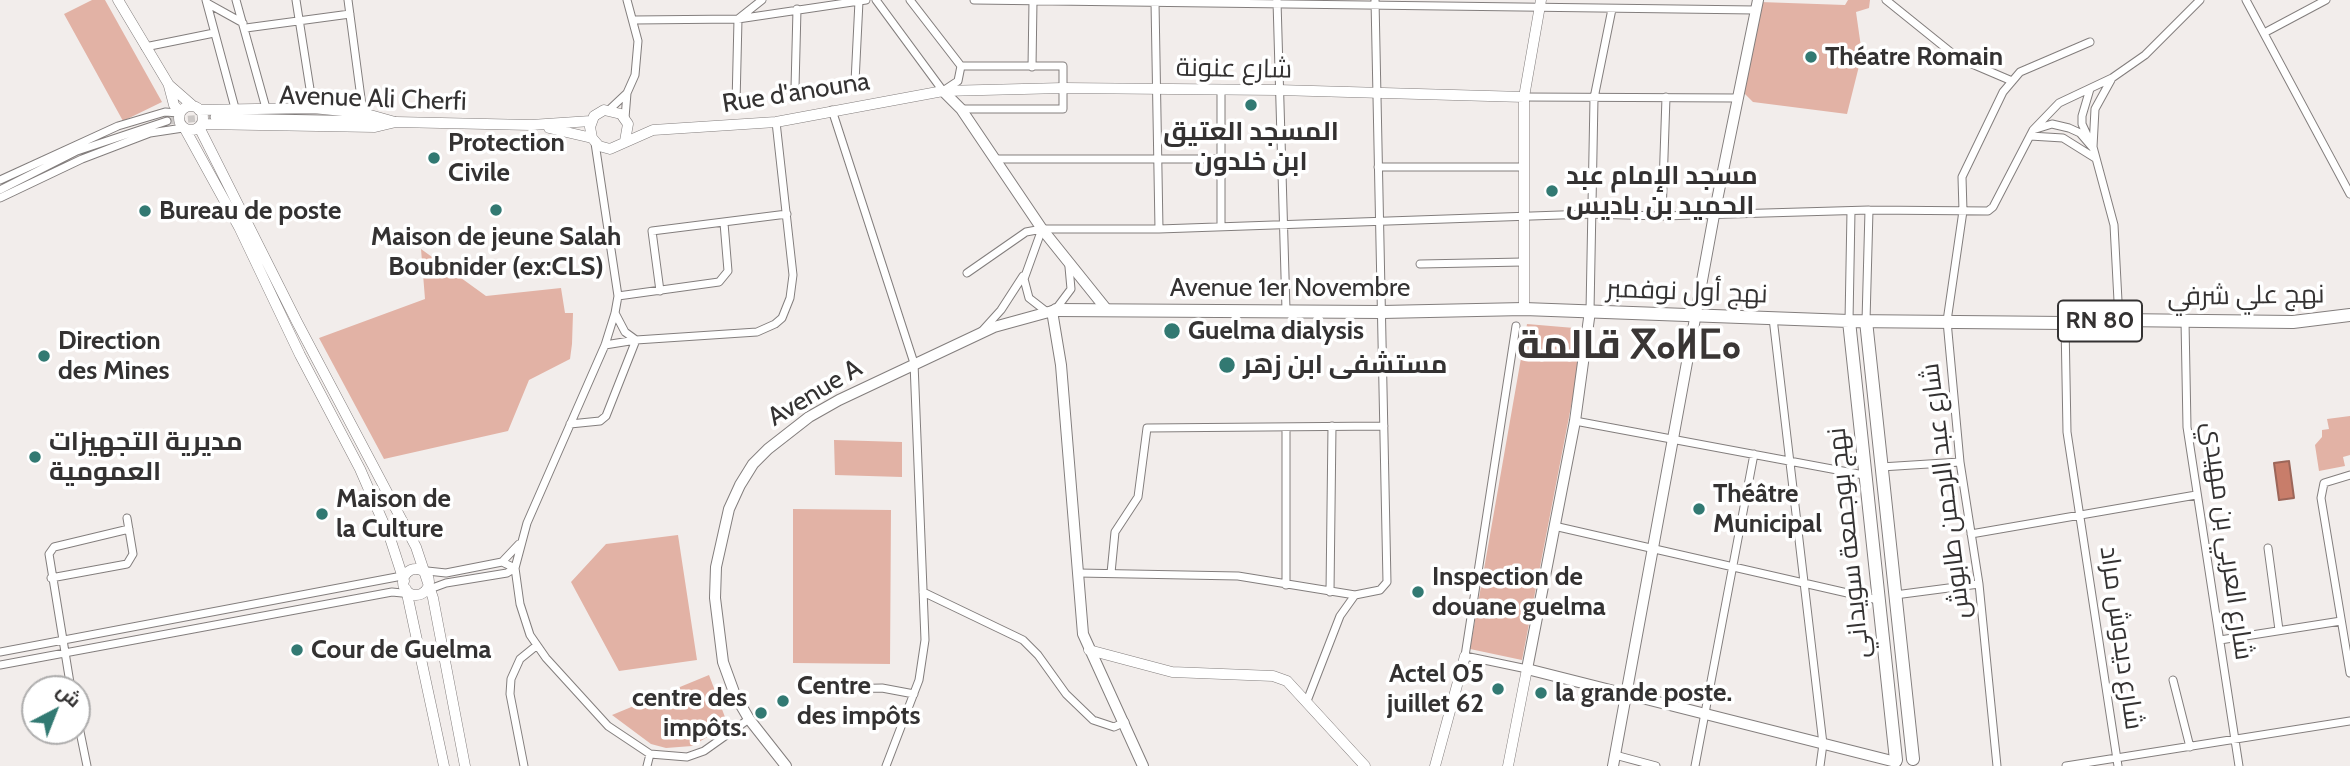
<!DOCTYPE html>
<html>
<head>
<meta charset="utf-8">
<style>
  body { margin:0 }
  #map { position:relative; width:2350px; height:766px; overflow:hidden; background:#f2edeb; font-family:Cabin,Cairo,sans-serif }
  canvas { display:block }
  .north { position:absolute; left:21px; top:675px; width:70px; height:70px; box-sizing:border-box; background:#fff; border:2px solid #aeadad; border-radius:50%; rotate:42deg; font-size:19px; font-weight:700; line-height:28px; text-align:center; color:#343232 }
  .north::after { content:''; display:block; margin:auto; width:24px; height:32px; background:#327972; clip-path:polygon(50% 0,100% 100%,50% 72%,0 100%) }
</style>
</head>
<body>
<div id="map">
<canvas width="2350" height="766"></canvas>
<div class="north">ش</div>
</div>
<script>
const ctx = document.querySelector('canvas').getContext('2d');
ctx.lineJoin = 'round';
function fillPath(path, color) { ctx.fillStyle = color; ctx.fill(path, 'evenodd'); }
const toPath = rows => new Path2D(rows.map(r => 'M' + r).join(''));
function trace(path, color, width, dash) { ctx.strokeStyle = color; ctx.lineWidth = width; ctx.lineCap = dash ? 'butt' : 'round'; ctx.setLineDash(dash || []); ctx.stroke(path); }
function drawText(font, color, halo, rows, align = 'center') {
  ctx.font = font + ' Cabin,Cairo,"Noto Sans Tifinagh",sans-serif'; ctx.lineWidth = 7; ctx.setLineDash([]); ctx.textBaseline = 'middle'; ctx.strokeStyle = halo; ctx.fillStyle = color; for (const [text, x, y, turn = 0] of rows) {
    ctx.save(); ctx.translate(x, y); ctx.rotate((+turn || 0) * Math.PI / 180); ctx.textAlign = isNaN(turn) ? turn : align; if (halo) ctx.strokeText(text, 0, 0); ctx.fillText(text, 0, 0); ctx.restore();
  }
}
fillPath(toPath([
  [92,0,105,0,162,102,123,121,64,14],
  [1848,0,1870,0,1869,8,1856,12,1862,54,1847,114,1753,102,1743,92,1760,2,1845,5],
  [421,249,486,296,561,288,565,313,573,313,572,344,570,359,529,380,508,431,384,459,319,338,425,299],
  [1527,324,1586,329,1522,660,1470,649],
  [2350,416,2350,455,2343,457,2345,466,2319,471,2315,445,2322,437,2322,430,2329,429,2327,419],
  [834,440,902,442,902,477,835,475],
  [793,509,891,510,890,664,793,663],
  [678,535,697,660,619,671,571,582,606,544],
  [709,675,728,725,692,746,666,748,651,744,612,715]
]), '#e2b2a5');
const water = toPath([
  [2289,461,2294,498,2279,500,2274,463,2289,461]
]);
fillPath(water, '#c87d6a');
trace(water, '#9c6659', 2);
trace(toPath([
  [167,121,214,117]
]), '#ccc8c6', 7, [7, 3.5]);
const minor = toPath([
  [206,0,235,108],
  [236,0,266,108],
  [296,0,313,108],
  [348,0,363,113],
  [627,0,638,41,635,75,627,93],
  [876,0,943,91,958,81,961,66,910,0],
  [974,0,1755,10],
  [1886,0,1958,58,2012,81],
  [2246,0,2350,194],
  [1277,1,1286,310],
  [1155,2,1159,229],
  [207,3,243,23],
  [634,20,738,19,866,0],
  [246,28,350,14],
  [2264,33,2326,0],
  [145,47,214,33],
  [961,66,1063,66,1063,109,961,109],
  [1032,67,1033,1],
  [2111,80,2095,109,2093,147,2114,225,2119,320],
  [855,82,859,1],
  [795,88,797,9],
  [1524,97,1737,98],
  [736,104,738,19,762,0],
  [610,109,627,93,625,118],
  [832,110,914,363,925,640,919,680,886,766],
  [214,117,377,120],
  [2036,129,2052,124,2069,128,2080,133,2092,147],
  [2030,136,2063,138,2095,158],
  [2088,137,2082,124,2082,116,2090,89],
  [595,143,618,296,615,313,605,345,527,523,515,568,520,604,530,635,546,658,608,726,650,754,687,757,704,751,749,719],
  [995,159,1221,159],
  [1378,167,1523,167],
  [0,180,118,126,165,112,179,113],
  [0,190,77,151,167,121],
  [0,198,82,159,150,133,183,128],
  [1662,216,1666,97],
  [1221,227,1221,89],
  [1042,229,1024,279,1029,298,1047,312],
  [1420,264,1523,262],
  [967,273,1026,232,1042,229,1159,229,1589,214,1662,216,1869,210,1988,211,1993,207,2033,130,2059,103,2112,78,2145,55,2200,0],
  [660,291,652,231,787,214],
  [618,296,719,282,728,271,724,223],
  [1056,309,1071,289,1069,267],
  [1590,311,1594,98,1612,9],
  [615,313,625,332,636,340,757,332,775,324,782,318,790,298,793,275,776,122],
  [1773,318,1823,744,1820,766],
  [1849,321,1851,211],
  [1866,321,1869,210],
  [2185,321,2187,427,2239,766],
  [2065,323,2067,432,2118,766],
  [1516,326,1465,656,1527,669],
  [982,331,1001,310,1023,276],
  [1575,421,1864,475],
  [570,424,600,421,606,416,636,340,605,345],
  [1286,427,1286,585],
  [1881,467,1960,462],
  [2350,475,2324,483,2321,498,2350,673],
  [1554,526,1878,600],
  [1971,534,2196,495],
  [2268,548,2279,630],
  [502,562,519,544],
  [418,570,446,573,502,562,515,568,507,573,446,583,427,590],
  [1078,573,1238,576,1355,595],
  [1111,573,1115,532,1138,497,1147,428,1384,426],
  [51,578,127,564,133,554,127,518],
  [923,592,1023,640,1038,655,1066,694,1093,720,1114,727,1125,722],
  [1330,592,1332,426],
  [1895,595,1979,584],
  [2220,640,2341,621],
  [0,652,402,576,409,572],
  [0,665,392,592,412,594],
  [2173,680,2190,747],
  [71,689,49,554,54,547,129,529],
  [837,689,882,688,914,694],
  [1307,701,1340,616,1355,595,1380,590,1387,582,1375,0],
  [77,717,87,766],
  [1615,755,1656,766],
  [524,766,510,694,511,679,520,659,536,646],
  [647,766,650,754],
  [1695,766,1754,454],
  [1997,766,1979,584,1960,462,1947,321,1963,211,1962,177,2003,92,2020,72,2090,42],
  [2066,766,2350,721]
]);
const tertiary = toPath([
  [118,0,169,85,193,106],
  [169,86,174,105,180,112],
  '179 118a12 12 0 1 1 24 0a12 12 0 1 1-24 0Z',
  [199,110,313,108,363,113,395,122],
  [202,124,375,127,396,122,531,125,591,121],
  [199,127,297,322,416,547,433,598,465,766],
  [549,128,592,138],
  [185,129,239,227,300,355,360,469,390,538,404,581],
  [625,141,628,124,621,114,604,110,594,116,590,127,592,138,599,146,610,149,653,130,776,122,943,91,1063,88,1278,90,1524,97],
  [1524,309,1524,97,1541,0],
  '403 582a13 13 0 1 1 26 0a13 13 0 1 1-26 0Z',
  [406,589,444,766],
  [1089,650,1172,672,1273,676,1287,681,1365,766],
  [1435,766,1465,656],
  [1508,766,1527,669]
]);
const secondary = toPath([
  [943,91,961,109,1042,229,1107,310],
  [1052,311,1061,365,1083,634,1143,766],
  [1590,311,1575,421,1527,669,1896,762],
  [786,766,749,719,735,695,723,662,715,598,716,567,729,509,740,485,753,464,768,449,809,417,839,400,994,327,1056,310],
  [1613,766,1714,215,1758,0]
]);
const primary = toPath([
  [1056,310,1382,312,1524,309,1849,321,2065,323,2119,320,2293,322,2350,315],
  [1849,321,1896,760],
  [1866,321,1913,759]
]);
trace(minor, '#837e7d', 9);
trace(tertiary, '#837e7d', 11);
trace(secondary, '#837e7d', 12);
trace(primary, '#837e7d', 14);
trace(minor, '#fff', 7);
trace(tertiary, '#fff', 10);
trace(secondary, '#fff', 10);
trace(primary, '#fff', 12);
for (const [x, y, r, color] of [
  [1811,57,7,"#327972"],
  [1251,105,7,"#327972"],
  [434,158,7,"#327972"],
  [1552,191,7,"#327972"],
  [496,210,7,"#327972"],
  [145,211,7,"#327972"],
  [1172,331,9,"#327972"],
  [44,356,7,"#327972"],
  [1227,365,9,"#327972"],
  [35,457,7,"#327972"],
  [1699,509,7,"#327972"],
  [322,514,7,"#327972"],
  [1418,592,7,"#327972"],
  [297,650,7,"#327972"],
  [1498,689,7,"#327972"],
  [1541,693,7,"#327972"],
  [783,701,7,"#327972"],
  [761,713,7,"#327972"]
]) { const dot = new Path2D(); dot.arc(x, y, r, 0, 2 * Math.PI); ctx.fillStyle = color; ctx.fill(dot); trace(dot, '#fff', 2.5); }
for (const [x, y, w] of [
  [2100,321,84]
]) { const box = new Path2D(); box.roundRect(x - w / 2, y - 20.5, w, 41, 5); ctx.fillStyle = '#fff'; ctx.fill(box); trace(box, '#343232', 2); }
drawText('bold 24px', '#343232', null, [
  ["RN 80",2100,321]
]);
drawText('bold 26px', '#343232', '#fff', [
  ["Théatre Romain",1825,57],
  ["المسجد العتيق",1251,132,"center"],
  ["ابن خلدون",1251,162,"center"],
  ["Protection",448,143],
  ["Civile",448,173],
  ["مسجد الإمام عبد",1566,176],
  ["الحميد بن باديس",1566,206],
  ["Bureau de poste",159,211],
  ["Maison de jeune Salah",496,237,"center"],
  ["Boubnider (ex:CLS)",496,267,"center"],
  ["Guelma dialysis",1188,331],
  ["Direction",58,341],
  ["des Mines",58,371],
  ["مستشفى ابن زهر",1243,365],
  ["مديرية التجهيزات",49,442],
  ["العمومية",49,472],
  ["Théâtre",1713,494],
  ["Municipal",1713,524],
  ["Maison de",336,499],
  ["la Culture",336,529],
  ["Inspection de",1432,577],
  ["douane guelma",1432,607],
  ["Cour de Guelma",311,650],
  ["Actel 05",1484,674,"right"],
  ["juillet 62",1484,704,"right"],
  ["Centre",797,686],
  ["des impôts",797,716],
  ["la grande poste.",1555,693],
  ["centre des",747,698,"right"],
  ["impôts.",747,728,"right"]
], 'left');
drawText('26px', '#343232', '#fff', [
  ["شارع عنونة",1234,69,1],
  ["Rue d'anouna",796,93,-9],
  ["Avenue Ali Cherfi",373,99,2],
  ["Avenue 1er Novembre",1290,288],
  ["نهج أول نوفمبر",1687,292,2],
  ["نهج علي شرفي",2246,296,-1],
  ["Avenue A",815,393,-31],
  ["شارع عبد الرحمن طابوش",1946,491,-97],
  ["شارع العربي بن مهيدي",2227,541,82],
  ["نهج بوجمعة سويداني",1849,543,-96],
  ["شارع ديدوش مراد",2121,638,82]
]);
drawText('bold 40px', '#3a3635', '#fff', [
  ["قالمة ⴳⴰⵍⵎⴰ",1629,346]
]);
</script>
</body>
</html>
